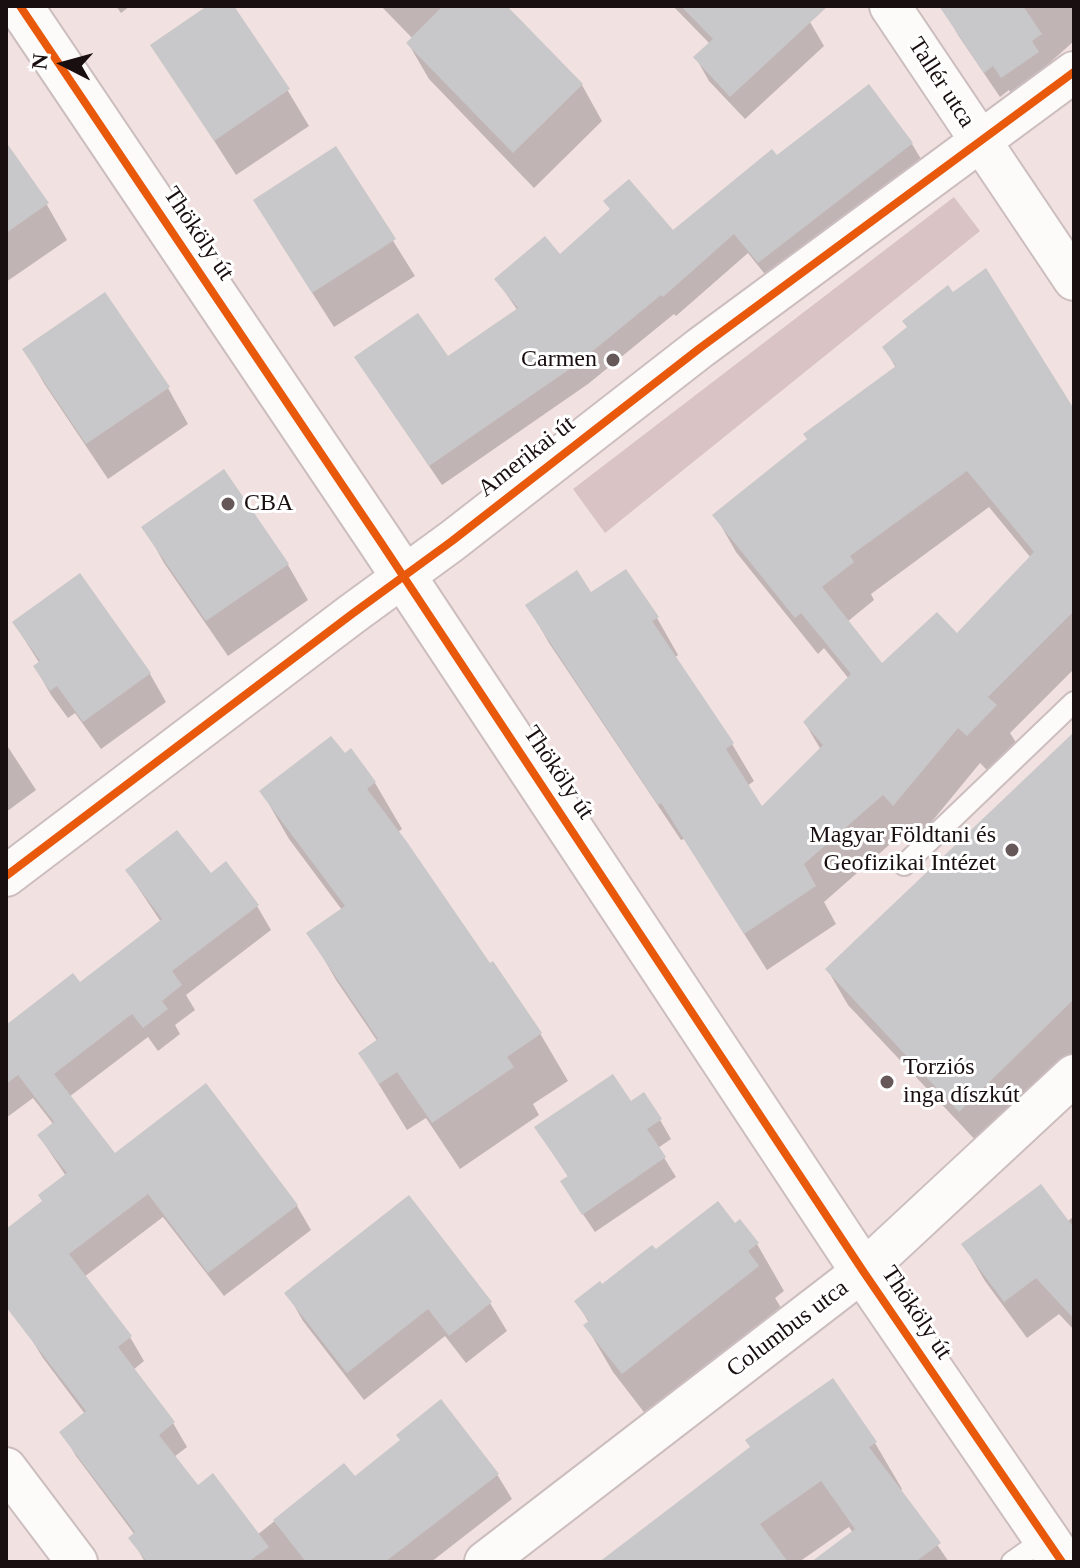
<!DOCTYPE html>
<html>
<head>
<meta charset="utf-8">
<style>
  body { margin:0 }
  #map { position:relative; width:1080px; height:1568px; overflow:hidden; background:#f2e1e1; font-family:Georgia,serif }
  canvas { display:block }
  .frame { position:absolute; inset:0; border:8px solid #1a0f10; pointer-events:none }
  .north { position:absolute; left:24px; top:24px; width:80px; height:80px; -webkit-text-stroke:6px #fff; paint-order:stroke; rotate:276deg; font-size:22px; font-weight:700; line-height:32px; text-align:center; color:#1a0f10 }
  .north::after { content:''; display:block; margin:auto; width:28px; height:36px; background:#1a0f10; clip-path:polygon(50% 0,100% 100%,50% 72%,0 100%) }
</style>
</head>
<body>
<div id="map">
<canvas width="1080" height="1568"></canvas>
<div class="frame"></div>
<div class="north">N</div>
</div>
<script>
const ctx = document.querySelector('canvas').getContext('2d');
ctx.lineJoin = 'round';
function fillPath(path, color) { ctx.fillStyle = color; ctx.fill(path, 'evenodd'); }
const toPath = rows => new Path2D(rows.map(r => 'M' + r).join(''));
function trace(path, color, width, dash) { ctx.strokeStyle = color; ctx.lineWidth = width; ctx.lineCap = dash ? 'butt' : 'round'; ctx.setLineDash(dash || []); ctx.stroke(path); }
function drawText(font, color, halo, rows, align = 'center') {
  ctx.font = font + ' Georgia,serif'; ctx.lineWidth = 6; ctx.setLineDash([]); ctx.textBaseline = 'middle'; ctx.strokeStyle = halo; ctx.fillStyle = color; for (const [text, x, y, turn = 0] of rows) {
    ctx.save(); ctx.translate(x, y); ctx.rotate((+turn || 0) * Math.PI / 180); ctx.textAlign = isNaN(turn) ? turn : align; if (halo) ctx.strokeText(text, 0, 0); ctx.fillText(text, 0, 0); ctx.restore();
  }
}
fillPath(toPath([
  [954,197,980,231,605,533,573,489]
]), '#d9c3c4');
fillPath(toPath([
  [116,6,130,6,121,13],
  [211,6,231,6,288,91,309,126,236,175,153,45],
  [381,6,504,6,582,85,602,121,534,188,429,79,408,43,413,39],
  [673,6,795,6,810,22,824,46,745,119,709,81,696,58,710,44],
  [947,6,1074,6,1074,41,1045,67,1052,79,1017,102,1009,90,1000,97,958,35,944,10],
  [912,144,924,164,772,283,748,253,676,316,674,314,588,384,442,485,369,378,447,358,518,311,496,279,559,257,611,211,606,202,672,233],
  [6,145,47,205,67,240,6,282],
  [335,148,415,276,334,327,276,236],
  [884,347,1074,413,1074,669,1010,733,1017,744,989,772,980,763,915,842,905,831,824,902,836,924,767,970,684,839,681,840,549,643,528,606,591,595,657,618,678,655,674,658,732,744,754,781,747,786,762,809,821,750,805,723,849,679,824,648,818,654,736,552,715,515,896,368],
  [989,507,1031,558,957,635,882,666,847,622,874,600,871,594],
  [24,349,168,388,188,424,108,479,45,385],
  [144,527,288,565,308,600,228,656,164,563],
  [14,623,150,674,166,702,101,749,75,713,68,718,51,695,35,667,40,664],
  [1074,735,1074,1054,981,1146,848,1005,827,969],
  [6,744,36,790,6,812],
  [344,756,375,783,402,829,398,832,489,966,493,963,541,1035,568,1081,533,1104,539,1115,460,1169,426,1118,407,1130,360,1054,378,1042,336,980,309,933,342,910,289,839,262,792],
  [127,871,210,876,257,906,271,930,186,995,195,1010,175,1025,180,1034,158,1051,148,1037,69,1097,114,1156,297,1206,311,1230,224,1296,163,1217,84,1277,130,1337,144,1361,133,1370,173,1423,187,1447,174,1457,197,1487,257,1535,344,1466,354,1479,402,1441,440,1402,498,1476,512,1499,431,1562,145,1562,131,1538,135,1535,76,1456,62,1432,85,1414,43,1358,6,1298,6,1232,44,1202,66,1176,39,1136,54,1125,33,1098,6,1118,6,1027,79,985,161,922],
  [631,1104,660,1120,671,1139,658,1148,676,1177,595,1232,574,1201,569,1178,548,1146],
  [1074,1216,1074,1330,1059,1314,1027,1338,985,1281,964,1245,1067,1222],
  [735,1226,757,1244,784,1291,775,1298,785,1314,650,1420,613,1372,586,1326,589,1323,577,1302,655,1252],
  [287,1293,490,1303,507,1331,466,1363,445,1336,364,1400,303,1321],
  [875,1443,902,1489,900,1491,949,1562,815,1562,853,1533,849,1527,799,1562,603,1562]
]), '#0003');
fillPath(toPath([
  [207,6,234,6,290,89,214,141,150,45],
  [443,6,507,6,583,84,513,153,406,43],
  [681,6,828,6,730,97,693,57,713,39],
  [939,6,1023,6,1042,34,1032,41,1039,52,1001,78,993,66,984,73],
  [869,84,913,143,758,263,734,234,663,297,661,295,577,364,429,466,354,357,418,313,448,356,518,308,494,279,545,236,560,254,610,209,603,201,629,179,673,230,772,149,777,155],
  [6,142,49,203,6,233],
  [336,146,396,239,312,293,253,200],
  [986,268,1074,409,1074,611,988,697,997,705,967,736,958,728,893,806,883,795,804,864,816,886,744,934,661,803,658,805,525,605,577,570,591,592,626,569,659,617,652,621,734,743,726,749,762,806,823,745,803,722,851,674,801,613,795,618,712,515,807,439,803,434,896,366,882,347,907,327,902,321,948,285,953,292],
  [967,471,1034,552,957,633,937,612,882,663,822,587,854,562,850,556],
  [105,292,170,387,86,444,22,349],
  [224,469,289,564,206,621,141,527],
  [80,573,151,673,83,722,57,686,50,691,33,666,40,661,12,622],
  [1074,732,1074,999,959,1112,825,969],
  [331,736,345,753,351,748,376,782,367,789,407,842,490,963,493,961,542,1033,507,1057,514,1067,432,1123,397,1072,379,1084,358,1053,378,1039,306,933,345,906,259,791],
  [177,830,211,873,226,861,259,905,172,971,182,985,162,1001,168,1009,143,1028,132,1014,54,1074,115,1153,206,1083,298,1205,208,1273,148,1194,69,1254,132,1336,118,1347,175,1422,159,1435,198,1485,213,1473,269,1547,248,1562,147,1562,128,1538,135,1532,59,1432,86,1411,6,1307,6,1229,42,1201,38,1195,67,1173,37,1135,54,1122,18,1075,6,1084,6,1025,73,973,80,982,162,919,125,870],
  [613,1074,631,1101,644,1092,662,1119,647,1129,666,1157,582,1215,560,1181,568,1176,534,1127],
  [1041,1184,1074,1228,1074,1319,1036,1278,1004,1302,961,1244],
  [409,1195,492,1302,449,1336,428,1309,347,1373,284,1293],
  [718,1201,735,1223,740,1219,759,1243,748,1251,759,1266,622,1374,583,1325,589,1321,574,1301,600,1281,602,1284,652,1245,656,1249],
  [833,1378,877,1442,869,1447,941,1543,915,1562,811,1562,855,1529,821,1481,760,1524,788,1562,599,1562,750,1447,745,1440],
  [441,1399,499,1474,385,1562,306,1562,273,1520,344,1463,355,1476,400,1440,396,1435]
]), '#c8c7c9');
const lane = toPath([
  [904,865,1074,702],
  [1012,1562,1046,1538]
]);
const street = toPath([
  [890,6,1074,280],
  [6,876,352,614,452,541,700,348,1074,72],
  [6,1468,77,1562],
  [485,1562,863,1271,1074,1075]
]);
const secondary = toPath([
  [20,6,380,541,863,1271,1062,1562]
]);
trace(lane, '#ccbebe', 24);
trace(street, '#ccbebe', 44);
trace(secondary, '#ccbebe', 48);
trace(lane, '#fdfafa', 20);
trace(street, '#fdfafa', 40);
trace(secondary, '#fdfafa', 44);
trace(toPath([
  [20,6,380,541,863,1271,1062,1562],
  [6,876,352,614,452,541,700,348,1074,72]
]), '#e8590c', 8);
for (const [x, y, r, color] of [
  [613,360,8,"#665859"],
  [228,504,8,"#665859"],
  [1012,850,8,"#665859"],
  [887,1082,8,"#665859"]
]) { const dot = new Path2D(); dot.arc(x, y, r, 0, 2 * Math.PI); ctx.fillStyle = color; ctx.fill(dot); trace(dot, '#fff', 3); }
drawText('24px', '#1a0f10', '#fff', [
  ["Tallér utca",941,83,57],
  ["Thököly út",198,234,56],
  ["Amerikai út",527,457,-38],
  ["Thököly út",558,773,56],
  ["Thököly út",916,1313,56],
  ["Columbus utca",788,1329,-37]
]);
drawText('24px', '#1a0f10', '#fff', [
  ["Carmen",597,360],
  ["CBA",244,504,"left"],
  ["Magyar Földtani és",996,836],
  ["Geofizikai Intézet",996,864],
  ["Torziós",903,1068,"left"],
  ["inga díszkút",903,1096,"left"]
], 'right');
</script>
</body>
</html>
